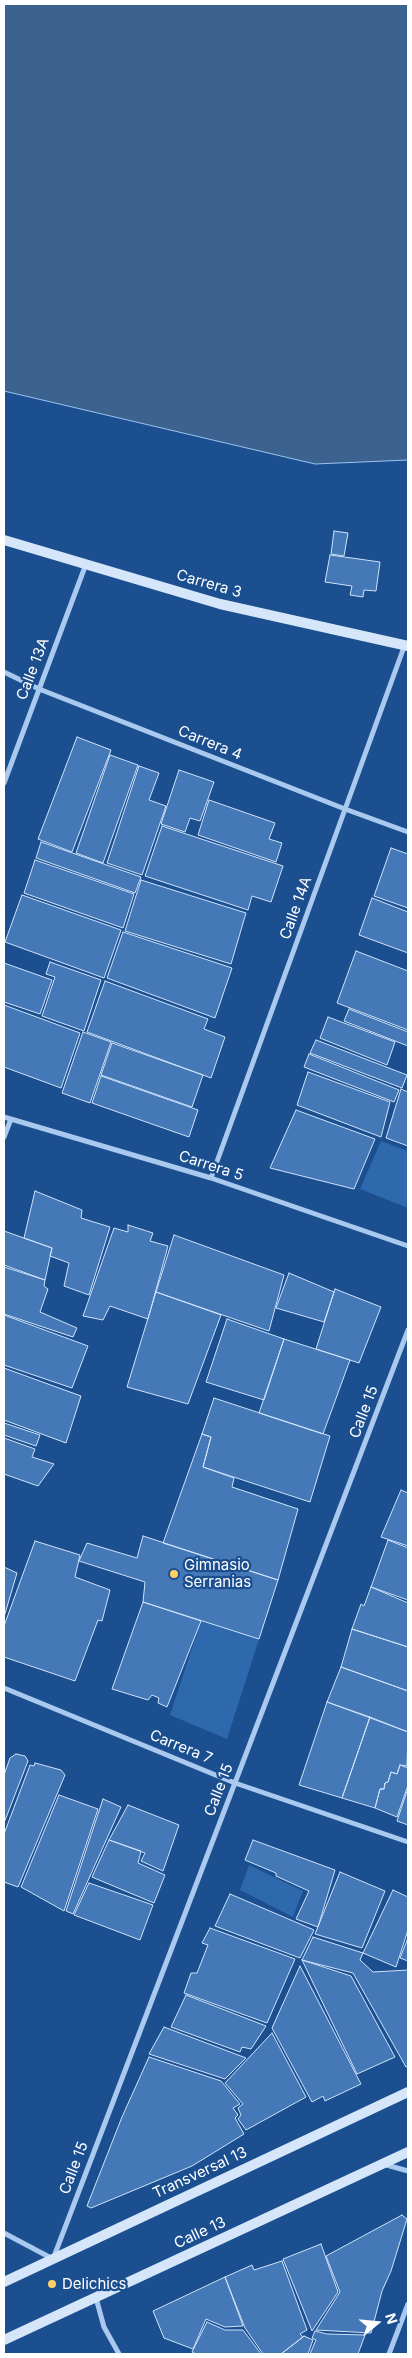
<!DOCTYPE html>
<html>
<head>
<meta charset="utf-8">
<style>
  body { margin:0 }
  #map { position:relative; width:412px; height:2358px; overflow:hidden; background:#1b4f8f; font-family:Inter,sans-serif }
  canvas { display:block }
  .frame { position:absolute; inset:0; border:5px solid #fff; pointer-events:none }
  .north { position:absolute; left:352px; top:2298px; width:50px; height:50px; -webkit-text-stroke:4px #1b4f8f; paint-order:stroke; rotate:73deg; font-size:14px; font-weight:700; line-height:20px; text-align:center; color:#fff }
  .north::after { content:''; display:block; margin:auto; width:18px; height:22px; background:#fff; clip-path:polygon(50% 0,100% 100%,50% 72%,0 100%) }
</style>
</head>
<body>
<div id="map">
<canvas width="412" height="2358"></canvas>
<div class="frame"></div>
<div class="north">N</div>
</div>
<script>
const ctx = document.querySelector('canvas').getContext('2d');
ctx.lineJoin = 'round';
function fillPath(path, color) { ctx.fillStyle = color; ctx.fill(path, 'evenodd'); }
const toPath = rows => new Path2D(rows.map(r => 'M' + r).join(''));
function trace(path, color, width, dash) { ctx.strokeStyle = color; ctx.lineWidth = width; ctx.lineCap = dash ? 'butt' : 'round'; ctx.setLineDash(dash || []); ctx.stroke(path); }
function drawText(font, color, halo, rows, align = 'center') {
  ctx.font = font + ' Inter,sans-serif'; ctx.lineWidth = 4.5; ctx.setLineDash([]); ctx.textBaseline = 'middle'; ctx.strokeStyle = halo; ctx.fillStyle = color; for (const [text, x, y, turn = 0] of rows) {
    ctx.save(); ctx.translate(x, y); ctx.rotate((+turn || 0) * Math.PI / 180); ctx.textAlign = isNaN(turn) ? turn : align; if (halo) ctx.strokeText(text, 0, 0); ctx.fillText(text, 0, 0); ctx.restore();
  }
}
fillPath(toPath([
  [381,1141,408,1151,408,1208,360,1189],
  [201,1621,259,1639,227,1739,170,1715],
  [249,1865,303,1891,293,1917,240,1890]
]), '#2e69ad');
const water = toPath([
  [4,4,408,4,408,460,315,464,4,391,4,4]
]);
fillPath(water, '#3c6290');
trace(water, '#9cc4f0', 1);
const building = toPath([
  [334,531,348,533,344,556,331,554,334,531],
  [330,555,380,562,376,591,364,590,363,597,350,595,352,586,325,582,330,555],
  [77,737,111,750,72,852,38,839,77,737],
  [110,755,138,765,103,863,76,853,110,755],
  [139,766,159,773,149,800,166,806,142,875,107,863,139,766],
  [179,770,214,782,200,821,190,818,185,832,161,824,179,770],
  [209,800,275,823,269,839,282,843,276,862,198,835,209,800],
  [162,826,283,866,271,902,252,896,248,910,145,876,162,826],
  [41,842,141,877,135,893,36,858,41,842],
  [391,848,408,854,408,908,374,896,391,848],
  [35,860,134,894,123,928,24,893,35,860],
  [141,880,246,913,231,964,125,931,141,880],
  [22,895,121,930,104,978,5,942,22,895],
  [372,898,408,912,408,953,359,935,372,898],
  [123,932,232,968,215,1018,107,978,123,932],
  [356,951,408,971,408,1030,337,1003,356,951],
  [50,962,101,980,84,1031,42,1016,55,977,46,974,50,962],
  [4,963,52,980,40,1014,4,1002,4,963],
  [105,981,208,1019,204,1029,225,1037,211,1078,87,1032,105,981],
  [4,1005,80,1033,61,1088,4,1067,4,1005],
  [349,1009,408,1032,408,1046,344,1021,349,1009],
  [328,1017,395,1042,387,1065,320,1038,328,1017],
  [83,1032,111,1042,90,1103,62,1093,83,1032],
  [316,1040,407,1075,402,1088,310,1053,316,1040],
  [112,1043,203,1075,192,1107,101,1075,112,1043],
  [309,1054,399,1090,394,1102,304,1067,309,1054],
  [308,1072,390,1102,381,1137,297,1105,308,1072],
  [101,1076,198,1110,189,1137,92,1103,101,1076],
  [401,1089,408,1092,408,1146,386,1138,401,1089],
  [296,1110,375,1139,354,1189,270,1168,296,1110],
  [35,1191,82,1210,81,1218,110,1227,89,1295,64,1286,69,1263,50,1256,52,1248,24,1238,35,1191],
  [128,1225,153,1233,150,1241,168,1246,148,1319,110,1306,103,1320,83,1316,114,1228,128,1232,128,1225],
  [4,1231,52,1248,45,1280,4,1265,4,1231],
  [174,1235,284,1275,269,1331,156,1292,174,1235],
  [4,1267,45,1280,44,1286,48,1289,40,1312,77,1328,73,1337,4,1314,4,1267],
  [289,1273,334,1292,324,1322,276,1308,289,1273],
  [335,1289,381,1307,359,1363,316,1349,335,1289],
  [156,1292,221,1315,188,1404,127,1387,156,1292],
  [4,1315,88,1346,72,1388,4,1365,4,1315],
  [227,1319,284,1339,264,1400,206,1382,227,1319],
  [284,1339,350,1360,323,1434,259,1413,284,1339],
  [4,1368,81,1396,66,1443,4,1420,4,1368],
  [214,1398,330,1436,310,1502,203,1467,211,1437,202,1434,214,1398],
  [4,1423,40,1435,36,1446,4,1435,4,1423],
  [202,1434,211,1437,203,1467,234,1478,232,1487,298,1509,278,1580,163,1543,202,1434],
  [4,1438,35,1449,32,1457,54,1464,38,1486,4,1474,4,1438],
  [401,1490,408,1493,408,1546,381,1537,401,1490],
  [143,1536,278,1580,259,1639,143,1602,145,1582,79,1561,87,1543,137,1558,143,1536],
  [388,1540,408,1548,408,1600,371,1587,388,1540],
  [35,1541,80,1555,75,1577,110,1590,102,1621,98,1620,75,1681,4,1657,4,1626,35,1541],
  [4,1567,17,1573,4,1617,4,1567],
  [371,1587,408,1603,408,1647,352,1629,361,1604,364,1606,371,1587],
  [143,1602,201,1621,167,1707,158,1703,159,1698,152,1695,148,1700,112,1689,143,1602],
  [352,1629,408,1647,408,1691,341,1667,352,1629],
  [341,1667,408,1691,408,1732,327,1702,341,1667],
  [327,1702,370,1717,342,1798,299,1785,327,1702],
  [370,1717,408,1732,407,1766,400,1765,397,1774,391,1772,388,1782,385,1783,384,1789,380,1789,375,1808,342,1798,370,1717],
  [16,1754,25,1756,28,1761,4,1823,4,1775,10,1758,16,1754],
  [35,1763,61,1770,65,1775,18,1887,4,1882,4,1834,30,1765,34,1766,35,1763],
  [400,1765,408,1768,408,1785,397,1817,375,1808,380,1789,384,1789,385,1783,388,1782,391,1772,397,1774,400,1765],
  [408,1788,408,1825,397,1821,408,1788],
  [59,1795,98,1809,64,1911,21,1887,59,1795],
  [103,1799,121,1807,73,1914,66,1911,103,1799],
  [128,1805,179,1825,163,1871,141,1861,145,1853,109,1840,128,1805],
  [109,1840,141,1851,138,1863,165,1875,154,1903,92,1877,109,1840],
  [253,1840,335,1870,318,1927,296,1919,309,1891,276,1876,276,1873,245,1860,253,1840],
  [340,1872,385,1891,362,1948,315,1934,340,1872],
  [89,1883,153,1905,140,1940,74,1915,89,1883],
  [393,1890,408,1897,408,1930,396,1967,363,1953,393,1890],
  [230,1894,314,1930,300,1958,215,1926,230,1894],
  [210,1928,295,1959,267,2023,184,1993,191,1973,197,1973,208,1945,202,1943,210,1928],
  [313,1937,363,1953,360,1960,373,1972,408,1970,408,2066,406,2067,353,1973,302,1960,313,1937],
  [408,1938,408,1961,400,1958,408,1938],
  [302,1960,351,1976,395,2057,357,2074,302,1960],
  [300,1966,361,2084,325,2101,323,2096,312,2102,272,2028,300,1966],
  [186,1995,266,2026,251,2049,242,2047,240,2052,171,2027,186,1995],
  [164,2027,246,2058,225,2079,149,2054,164,2027],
  [272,2033,306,2097,246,2130,238,2119,241,2115,238,2108,243,2104,225,2083,272,2033],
  [149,2057,221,2081,240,2104,233,2108,238,2115,235,2118,244,2134,192,2166,91,2208,87,2206,122,2117,149,2057],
  [402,2215,407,2219,391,2271,382,2291,371,2333,316,2330,340,2292,326,2256,402,2215],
  [321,2244,338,2292,312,2331,283,2259,321,2244],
  [282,2261,307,2330,300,2334,303,2337,281,2354,263,2354,245,2328,225,2277,252,2265,254,2270,282,2261],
  [225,2277,243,2326,225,2327,206,2319,193,2349,164,2338,153,2311,225,2277],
  [207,2322,225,2330,243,2330,261,2354,196,2354,192,2352,207,2322],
  [315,2331,327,2334,365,2335,358,2354,310,2354,316,2340,312,2338,315,2331],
  [304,2336,313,2340,308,2354,281,2354,304,2336]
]);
fillPath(building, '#4478b7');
trace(building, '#cfe3fa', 1);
trace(toPath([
  [4,672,39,689,345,809,408,832],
  [4,783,86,564],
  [4,1117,211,1178,408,1246],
  [4,1137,11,1119],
  [211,1178,404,647],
  [4,1688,235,1783,408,1842],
  [383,2164,408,2171],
  [4,2233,53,2259,408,1330],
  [96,2298,104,2327,119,2354],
  [389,2354,408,2304]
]), '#a9c9ee', 5);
trace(toPath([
  [4,540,220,604,408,646],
  [4,2282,408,2092],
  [4,2340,408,2152]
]), '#d6e6fa', 10);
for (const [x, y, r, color] of [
  [174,1574,5,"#ffd166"],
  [52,2284,5,"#ffd166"]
]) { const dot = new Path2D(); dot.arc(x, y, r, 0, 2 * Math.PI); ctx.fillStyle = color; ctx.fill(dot); trace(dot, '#1b4f8f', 2); }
drawText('15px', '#fff', '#1b4f8f', [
  ["Carrera 3",209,584,16],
  ["Calle 13A",33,669,-69],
  ["Carrera 4",210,743,22],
  ["Calle 14A",296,908,-70],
  ["Carrera 5",211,1166,18],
  ["Calle 15",364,1412,-69],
  ["Carrera 7",181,1747,22],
  ["Calle 15",219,1790,-69],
  ["Calle 15",74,2168,-69],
  ["Transversal 13",200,2173,-25],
  ["Calle 13",200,2233,-25]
]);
drawText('15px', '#fff', '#1b4f8f', [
  ["Gimnasio",184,1565],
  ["Serranias",184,1582],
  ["Delichics",62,2284]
], 'left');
</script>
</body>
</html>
